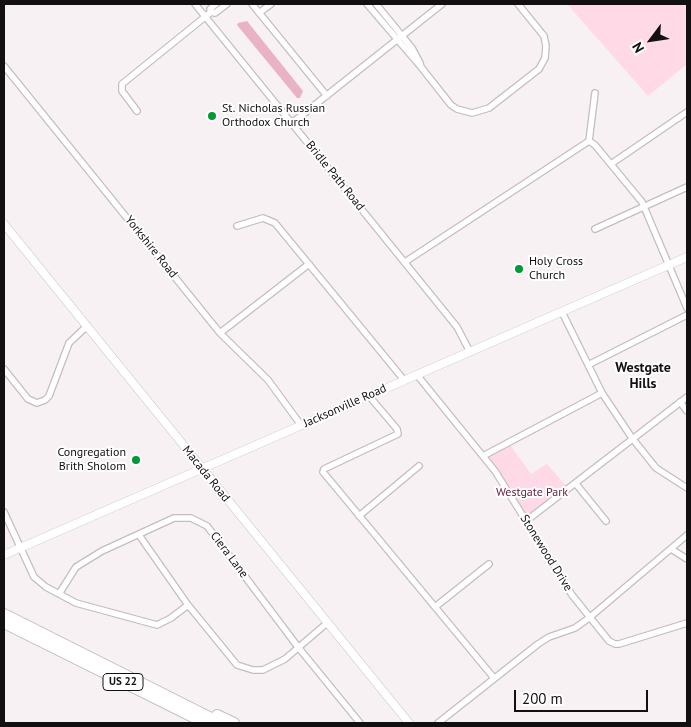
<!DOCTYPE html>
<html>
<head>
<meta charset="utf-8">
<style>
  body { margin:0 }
  #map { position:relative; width:691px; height:727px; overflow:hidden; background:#f8f1f3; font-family:"PT Sans",sans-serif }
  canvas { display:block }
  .frame { position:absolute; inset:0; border:5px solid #131011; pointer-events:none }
  .north { position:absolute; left:626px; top:15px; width:50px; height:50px; -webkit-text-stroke:4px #fff; paint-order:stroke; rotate:239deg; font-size:14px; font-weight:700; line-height:20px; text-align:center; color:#131011 }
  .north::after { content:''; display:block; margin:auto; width:18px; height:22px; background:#131011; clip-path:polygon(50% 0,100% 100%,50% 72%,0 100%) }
  .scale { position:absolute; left:514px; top:690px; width:134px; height:22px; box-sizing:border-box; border:2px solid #131011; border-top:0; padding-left:6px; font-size:15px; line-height:18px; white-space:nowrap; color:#131011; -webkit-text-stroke:4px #fff; paint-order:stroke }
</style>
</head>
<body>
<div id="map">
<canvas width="691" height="727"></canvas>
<div class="frame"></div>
<div class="north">N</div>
<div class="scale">200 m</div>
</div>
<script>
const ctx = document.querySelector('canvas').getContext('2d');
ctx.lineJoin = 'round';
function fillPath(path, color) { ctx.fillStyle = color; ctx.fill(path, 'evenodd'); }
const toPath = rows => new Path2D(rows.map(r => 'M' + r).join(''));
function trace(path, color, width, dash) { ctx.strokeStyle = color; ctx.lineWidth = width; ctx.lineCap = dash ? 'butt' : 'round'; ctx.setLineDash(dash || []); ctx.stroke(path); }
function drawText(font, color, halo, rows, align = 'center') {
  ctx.font = font + ' "PT Sans",sans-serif'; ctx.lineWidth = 4; ctx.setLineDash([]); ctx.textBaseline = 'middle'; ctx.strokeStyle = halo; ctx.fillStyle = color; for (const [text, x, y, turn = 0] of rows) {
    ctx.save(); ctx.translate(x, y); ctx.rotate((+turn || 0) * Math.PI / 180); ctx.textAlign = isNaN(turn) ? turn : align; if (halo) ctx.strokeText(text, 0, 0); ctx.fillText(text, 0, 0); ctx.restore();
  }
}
fillPath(toPath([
  [567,4,687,4,687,64,648,96],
  [508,442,531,474,547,464,569,489,526,521,483,456]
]), '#ffd9e6');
fillPath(toPath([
  [247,21,303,91,300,98,297,98,237,25,238,23]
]), '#eab3c5');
const street = toPath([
  [195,4,457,327,470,352],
  [252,4,327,96],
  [367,4,421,67,420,63,412,48,376,4],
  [211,12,210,9,216,4],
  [259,13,271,4],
  [4,66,220,333,268,380,301,425],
  [421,67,451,105,457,109,472,113,489,108,539,69,545,58,546,46,544,36,518,4],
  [137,111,122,91,122,84,211,12,215,13,227,4],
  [292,123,442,4],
  [589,141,595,145,642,202,687,308],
  [589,141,595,93],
  [611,164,687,112],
  [237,226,263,218,275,223,404,380],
  [595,229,687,187],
  [405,262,589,141],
  [562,312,602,393,632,438,656,468,687,488],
  [220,333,309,264],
  [588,365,687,315],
  [4,369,28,399,37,403,45,400,49,396,69,343,87,326],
  [417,375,495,471,572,595,609,641,615,644,619,644,687,623],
  [369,396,397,429,398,434,324,469,323,472,494,678],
  [680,402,687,411],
  [483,456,602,393],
  [576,484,606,521],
  [4,512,34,577,46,587,76,603,157,625,171,618,188,605],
  [359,516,419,466],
  [526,521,687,397],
  [139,535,188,605,237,665,253,670,263,670,285,659,327,623],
  [671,549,687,559],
  [59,594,76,567,102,551,174,518,191,518,207,526,298,647,360,723],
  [435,607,489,564],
  [438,723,538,644,549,637,575,628,589,618,687,535]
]);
const secondary = toPath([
  [4,224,409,723],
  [4,555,687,257]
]);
const highway = toPath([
  [4,614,221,723],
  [4,623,205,723],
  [217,715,234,723]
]);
trace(street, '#c4bdbf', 8);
trace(secondary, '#c4bdbf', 9);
trace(highway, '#c4bdbf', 12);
trace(street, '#fff', 5.5);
trace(secondary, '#fff', 8);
trace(highway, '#fff', 10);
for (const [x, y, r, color] of [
  [212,116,5,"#009a34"],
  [519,269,5,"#009a34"],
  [136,460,5,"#009a34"]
]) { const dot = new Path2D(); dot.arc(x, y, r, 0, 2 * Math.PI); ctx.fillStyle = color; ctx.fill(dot); trace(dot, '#fff', 2); }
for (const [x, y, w] of [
  [123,682,40]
]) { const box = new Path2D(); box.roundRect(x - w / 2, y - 8.5, w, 17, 4); ctx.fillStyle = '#fff'; ctx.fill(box); trace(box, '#131011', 1); }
drawText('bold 11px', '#131011', null, [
  ["US 22",123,682]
]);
drawText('12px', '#131011', '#fff', [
  ["St. Nicholas Russian",222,109],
  ["Orthodox Church",222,123],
  ["Holy Cross",529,262],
  ["Church",529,276],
  ["Congregation",126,453,"right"],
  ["Brith Sholom",126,467,"right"]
], 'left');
drawText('12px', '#131011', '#fff', [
  ["Bridle Path Road",335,176,51],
  ["Yorkshire Road",151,247,51],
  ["Jacksonville Road",345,406,-24],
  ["Macada Road",206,474,51],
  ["Stonewood Drive",546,553,58],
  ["Ciera Lane",229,555,53]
]);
drawText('12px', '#652440', '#fff', [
  ["Westgate Park",532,493]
]);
drawText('bold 14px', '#131011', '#fff', [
  ["Westgate",643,368],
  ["Hills",643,384]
]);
</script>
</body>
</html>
